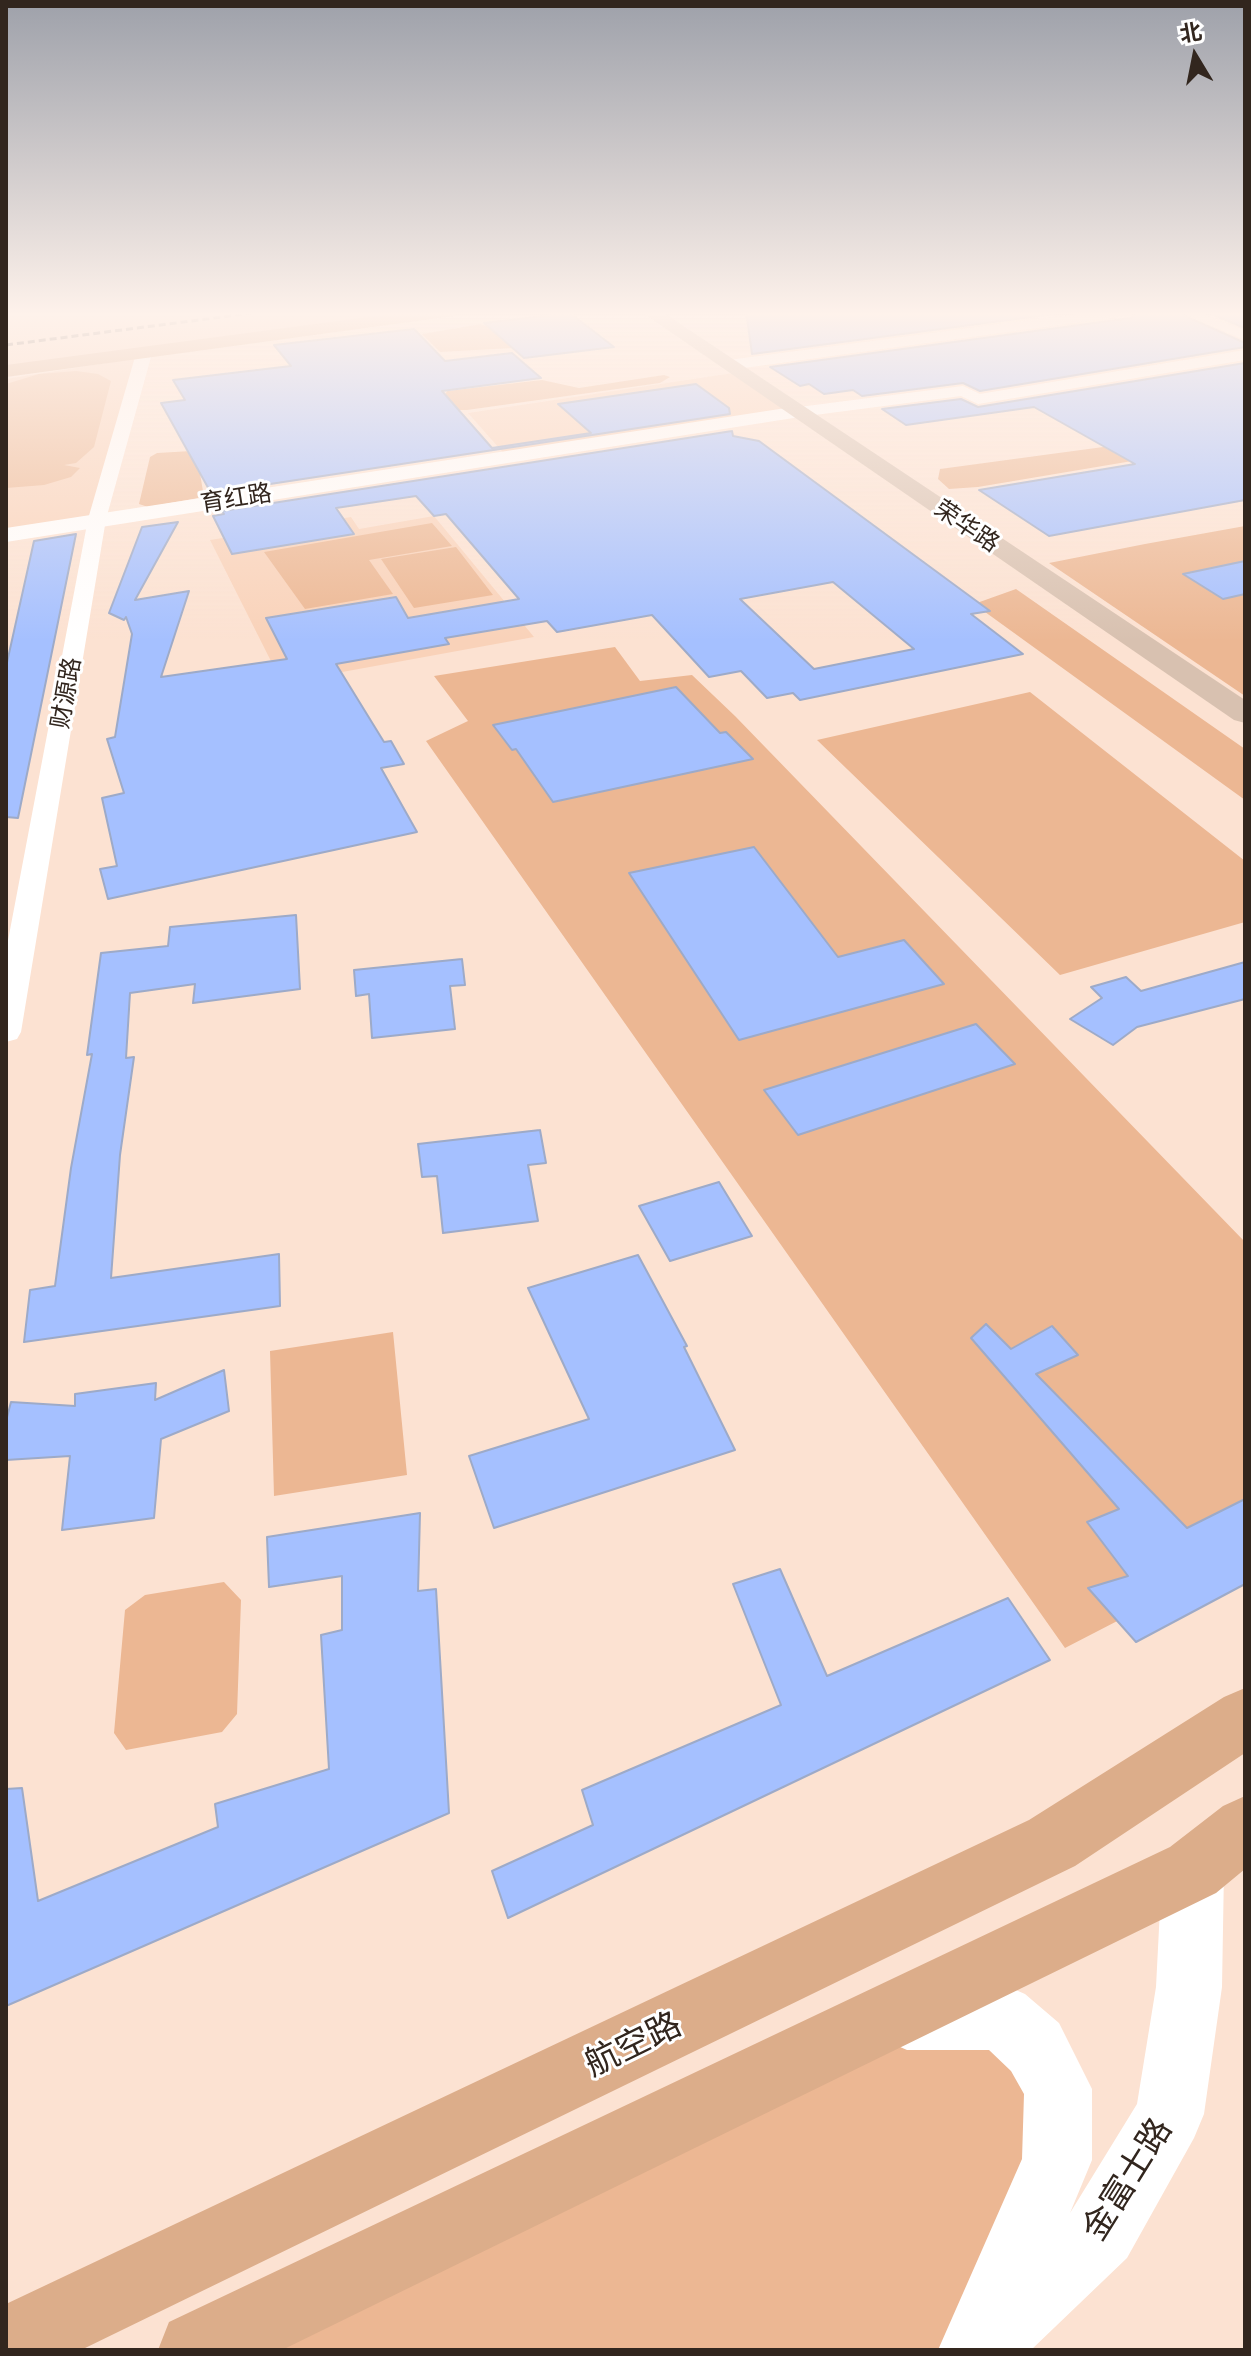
<!DOCTYPE html>
<html>
<head>
<meta charset="utf-8">
<style>
  body { margin:0 }
  #map { position:relative; width:1251px; height:2356px; overflow:hidden; background:#fce2d2; font-family:Commissioner,"Noto Sans SC",sans-serif }
  canvas { display:block }
  .frame { position:absolute; inset:0; border:8px solid #32261e; pointer-events:none }
  .north { position:absolute; left:1155px; top:16px; width:80px; height:80px; -webkit-text-stroke:6px #fff; paint-order:stroke; rotate:350deg; font-size:22px; font-weight:700; line-height:32px; text-align:center; color:#32261e }
  .north::after { content:''; display:block; margin:auto; width:28px; height:36px; background:#32261e; clip-path:polygon(50% 0,100% 100%,50% 72%,0 100%) }
</style>
</head>
<body>
<div id="map">
<canvas width="1251" height="2356"></canvas>
<div class="frame"></div>
<div class="north">北</div>
</div>
<script>
const ctx = document.querySelector('canvas').getContext('2d');
ctx.lineJoin = 'round';
function fillPath(path, color) { ctx.fillStyle = color; ctx.fill(path, 'evenodd'); }
const toPath = rows => new Path2D(rows.map(r => 'M' + r).join(''));
function trace(path, color, width, dash) { ctx.strokeStyle = color; ctx.lineWidth = width; ctx.lineCap = dash ? 'butt' : 'round'; ctx.setLineDash(dash || []); ctx.stroke(path); }
function drawText(font, color, halo, rows, align = 'center') {
  ctx.font = font + ' Commissioner,"Noto Sans SC",sans-serif'; ctx.lineWidth = 6; ctx.setLineDash([]); ctx.textBaseline = 'middle'; ctx.strokeStyle = halo; ctx.fillStyle = color; for (const [text, x, y, turn = 0] of rows) {
    ctx.save(); ctx.translate(x, y); ctx.rotate((+turn || 0) * Math.PI / 180); ctx.textAlign = isNaN(turn) ? turn : align; if (halo) ctx.strokeText(text, 0, 0); ctx.fillText(text, 0, 0); ctx.restore();
  }
}
fillPath(toPath([
  [6,311,440,311,6,370],
  [143,357,97,519,6,535,6,379],
  [740,372,799,412,507,457,468,413],
  [434,516,534,637,282,683,210,540,351,517,359,529]
]), '#f9d2b9');
fillPath(toPath([
  [481,324,502,332,513,348,440,352,422,334],
  [76,371,98,374,111,381,94,447,76,463,64,465,80,468,71,477,44,485,6,488,6,384,39,374],
  [664,375,670,377,660,383,467,410,453,410,445,395,447,391,542,380,579,388],
  [1229,430,1245,442,978,487,949,489,938,479,940,469],
  [191,451,197,456,204,497,148,507,139,504,150,457,157,453],
  [432,523,452,546,369,560,393,594,305,609,264,552],
  [1245,526,1245,696,1049,563,1145,544],
  [456,547,493,595,414,608,381,559],
  [1016,589,1245,749,1245,800,974,604],
  [615,647,640,681,692,675,735,716,1245,1242,1245,1555,1065,1648,426,741,468,721,434,676],
  [1030,692,1245,861,1245,922,1060,975,817,740],
  [393,1332,407,1475,274,1496,270,1351],
  [224,1582,241,1600,237,1714,222,1732,126,1750,114,1733,125,1610,145,1595],
  [889,2017,1002,2017,1058,2089,976,2350,198,2350]
]), '#ecb793');
const building = toPath([
  [746,311,1076,311,752,354,746,311],
  [1141,311,1174,311,1245,343,1245,347,980,391,963,383,862,396,853,390,824,394,809,384,800,386,770,367,1131,318,1141,311],
  [1204,311,1245,311,1245,328,1204,311],
  [570,313,614,347,524,358,484,323,570,313],
  [414,329,445,361,512,353,541,378,442,391,492,448,591,433,558,404,696,384,729,408,730,414,211,493,161,403,185,400,173,380,291,366,274,345,414,329],
  [1245,363,1245,500,1049,536,979,490,1135,464,1034,407,906,425,882,409,961,399,978,407,1245,363],
  [732,431,733,436,759,441,990,611,971,614,1023,654,800,700,793,693,767,698,741,671,709,677,652,615,557,632,547,621,445,638,449,644,336,664,384,742,391,741,404,764,381,768,417,832,108,899,100,869,117,866,102,798,124,793,107,739,115,737,132,634,126,617,124,620,109,613,142,527,178,522,135,600,189,591,161,677,287,659,266,618,396,597,408,618,519,599,446,514,434,516,416,496,336,508,354,534,232,554,213,516,224,514,222,511,732,431],
  [833,582,914,649,814,669,740,599,833,582],
  [76,534,18,818,6,817,6,667,34,541,76,534],
  [1245,561,1245,594,1223,599,1183,574,1245,561],
  [676,687,720,733,726,732,753,759,553,802,516,749,512,750,493,725,676,687],
  [754,847,838,957,904,940,944,984,739,1040,629,873,754,847],
  [296,915,300,989,193,1003,195,984,130,993,126,1058,134,1057,120,1155,111,1278,279,1254,280,1306,24,1342,30,1290,55,1286,71,1168,92,1054,87,1055,101,953,168,946,170,927,296,915],
  [462,959,465,985,450,986,455,1029,372,1038,369,994,356,996,354,970,462,959],
  [1245,962,1245,999,1137,1027,1113,1045,1070,1019,1102,998,1091,987,1126,977,1141,991,1245,962],
  [976,1024,1015,1064,798,1135,764,1090,976,1024],
  [540,1130,546,1163,528,1165,538,1221,443,1233,437,1176,422,1177,418,1144,540,1130],
  [719,1182,752,1236,670,1261,639,1206,719,1182],
  [638,1255,687,1346,684,1347,735,1450,494,1528,469,1456,589,1419,528,1288,638,1255],
  [986,1324,1011,1349,1052,1326,1078,1355,1036,1374,1187,1528,1245,1499,1245,1584,1136,1642,1088,1588,1128,1576,1087,1522,1119,1509,971,1338,986,1324],
  [224,1370,229,1411,161,1439,154,1518,62,1530,70,1456,6,1460,6,1421,11,1402,75,1406,75,1394,156,1383,155,1400,224,1370],
  [420,1513,418,1591,436,1589,449,1813,6,2006,6,1789,22,1788,38,1901,218,1827,215,1804,329,1769,321,1635,342,1630,342,1576,269,1587,267,1537,420,1513],
  [780,1569,827,1676,1008,1598,1050,1660,508,1918,492,1871,593,1825,582,1790,781,1705,733,1584,780,1569]
]);
fillPath(building, '#a5c0ff');
trace(building, '#9daac8', 2);
fillPath(toPath([
  [1099,311,1138,311,1131,315,729,370,721,365,729,360,1099,311],
  [1177,311,1196,311,1245,331,1245,340,1177,311],
  [1245,350,1245,360,978,404,961,396,799,417,791,412,799,407,963,386,980,394,1245,350],
  [143,352,151,357,106,519,21,1032,17,1039,6,1042,6,951,88,519,135,357,143,352]
]), '#fff');
fillPath(toPath([
  [799,406,809,412,806,416,6,542,6,528,799,406],
  [1193,1839,1215,1848,1224,1870,1222,1987,1204,2114,1194,2138,1127,2258,1031,2350,938,2350,1022,2159,1024,2094,1011,2071,989,2050,907,2050,884,2040,874,2017,884,1994,907,1984,1002,1984,1025,1994,1059,2023,1092,2089,1092,2160,1070,2213,1137,2104,1156,1987,1162,1870,1171,1848,1193,1839]
]), '#fff');
fillPath(toPath([
  [640,311,661,311,1245,700,1245,723,1234,720,640,311]
]), '#d8c1b0');
fillPath(toPath([
  [413,311,463,311,454,316,6,377,6,365,413,311],
  [1245,1688,1245,1753,1075,1866,81,2350,6,2350,6,2304,1029,1820,1224,1697,1245,1688],
  [1245,1796,1245,1869,1216,1893,282,2350,158,2350,169,2322,1170,1847,1223,1806,1245,1796]
]), '#dcad8a');
trace(toPath([
  [6,345,268,311]
]), '#52443b', 3, [7, 4]);
const sky = ctx.createLinearGradient(0, 0, 0, 641);
sky.addColorStop(0, '#9ea1aa');
sky.addColorStop(0.49, '#fef2eb');
sky.addColorStop(1, '#fef2eb00');
ctx.fillStyle = sky;
ctx.fillRect(0, 0, 1251, 641);
drawText('24px', '#32261e', '#fff', [
  ["育红路",236,498,-9],
  ["荣华路",967,526,34],
  ["财源路",66,693,-80]
]);
drawText('34px', '#32261e', '#fff', [
  ["航空路",633,2044,-26],
  ["金富士路",1127,2179,-58]
]);
</script>
</body>
</html>
